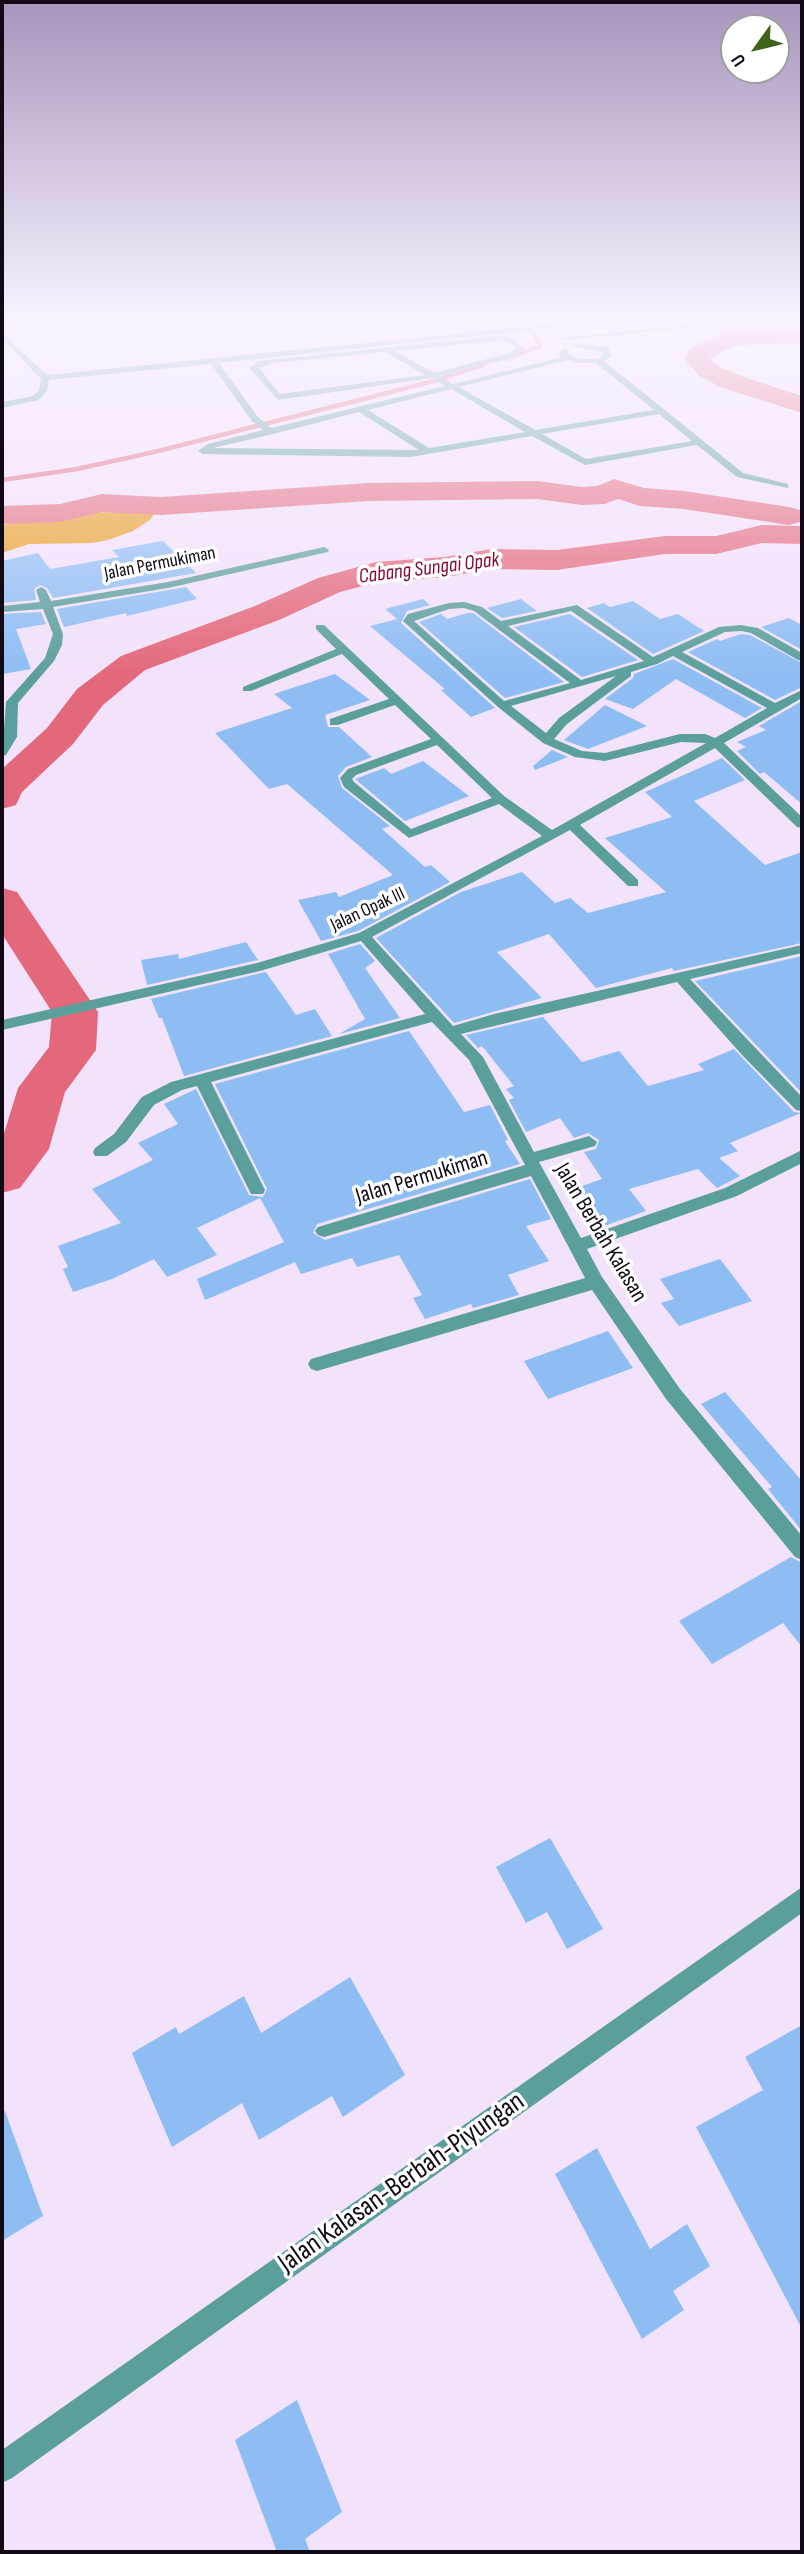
<!DOCTYPE html>
<html>
<head>
<meta charset="utf-8">
<style>
  body { margin:0 }
  #map { position:relative; width:804px; height:2554px; overflow:hidden; background:#f2e2fc; font-family:"Sofia Sans Condensed",sans-serif }
  canvas { display:block }
  .frame { position:absolute; inset:0; border:4px solid #120917; pointer-events:none }
  .north { position:absolute; left:720px; top:14px; width:70px; height:70px; box-sizing:border-box; background:#fff; border:2px solid #a09da2; border-radius:50%; rotate:236deg; font-size:19px; font-weight:700; line-height:28px; text-align:center; color:#120917 }
  .north::after { content:''; display:block; margin:auto; width:24px; height:32px; background:#40631c; clip-path:polygon(50% 0,100% 100%,50% 72%,0 100%) }
</style>
</head>
<body>
<div id="map">
<canvas width="804" height="2554"></canvas>
<div class="frame"></div>
<div class="north">U</div>
</div>
<script>
const ctx = document.querySelector('canvas').getContext('2d');
ctx.lineJoin = 'round';
function fillPath(path, color) { ctx.fillStyle = color; ctx.fill(path, 'evenodd'); }
const toPath = rows => new Path2D(rows.map(r => 'M' + r).join(''));
function trace(path, color, width, dash) { ctx.strokeStyle = color; ctx.lineWidth = width; ctx.lineCap = dash ? 'butt' : 'round'; ctx.setLineDash(dash || []); ctx.stroke(path); }
function drawText(font, color, halo, rows, align = 'center') {
  ctx.font = font + ' "Sofia Sans Condensed",sans-serif'; ctx.lineWidth = 7; ctx.setLineDash([]); ctx.textBaseline = 'middle'; ctx.strokeStyle = halo; ctx.fillStyle = color; for (const [text, x, y, turn = 0] of rows) {
    ctx.save(); ctx.translate(x, y); ctx.rotate((+turn || 0) * Math.PI / 180); ctx.textAlign = isNaN(turn) ? turn : align; if (halo) ctx.strokeText(text, 0, 0); ctx.fillText(text, 0, 0); ctx.restore();
  }
}
fillPath(toPath([
  [156,511,150,520,133,531,108,540,92,543,29,544,2,553,2,525,77,513]
]), '#e99c1d');
trace(toPath([
  [504,319,533,333,540,346,506,359],
  [2,480,77,469,154,452,434,381,483,365]
]), '#e3687b', 4.5);
fillPath(toPath([
  [802,329,802,343,736,345,710,358,718,366,738,375,802,396,802,413,720,387,700,376,684,359,691,348,723,333,802,329],
  [614,479,644,488,684,491,789,507,800,510,802,519,800,522,789,525,684,509,640,506,618,499,604,504,582,505,537,499,368,501,161,515,102,512,60,522,2,524,2,506,60,504,102,494,161,497,368,483,537,481,582,487,597,486,614,479],
  [762,525,802,526,802,544,762,543,716,554,665,554,557,570,491,569,445,577,378,582,340,592,279,620,145,670,103,705,73,744,22,792,16,805,2,809,2,769,47,728,77,689,121,656,255,606,318,578,376,562,445,557,491,549,557,550,665,536,716,536,762,525],
  [2,888,17,892,98,1012,96,1050,65,1092,49,1149,20,1188,2,1193,2,1140,18,1088,49,1047,52,1012,2,934,2,888]
]), '#e3687b');
fillPath(toPath([
  [163,541,196,573,53,598,47,588,40,585,34,589,36,600,2,603,2,561,38,553,50,569,119,557,112,550],
  [186,587,197,599,127,616,126,613,64,627,57,609],
  [423,599,430,605,407,611,401,623,495,708,471,717,441,690,445,689,370,626,397,619,385,609],
  [521,599,537,611,502,618,487,608],
  [633,601,660,619,678,614,704,631,653,654,587,608,604,603,610,607],
  [41,612,46,624,16,629,31,669,2,674,2,614],
  [467,613,473,613,564,682,505,698,419,622,441,614,447,619],
  [570,614,638,660,582,677,514,627],
  [789,618,802,625,802,650,761,627],
  [741,634,750,635,802,663,802,687,775,700,688,652,717,639,720,641],
  [673,659,762,708,745,718,676,679,633,709,605,699,633,678,634,674],
  [335,674,370,700,325,715,328,727,339,727,372,757,346,767,338,776,342,788,390,826,382,829,425,867,431,865,450,882,358,931,321,941,298,900,336,892,339,897,393,875,287,784,269,789,215,733,292,708,274,694],
  [802,701,802,804,764,772,760,774,737,751,746,747,737,742,766,730,759,726],
  [605,705,647,726,588,749,564,740],
  [552,750,568,757,535,770,533,766],
  [722,758,745,780,694,801,765,865,802,852,802,943,674,971,672,968,596,988,549,934,497,952,542,998,454,1023,376,938,461,892,522,872,555,903,570,898,588,913,666,892,605,838,672,817,645,792],
  [423,761,469,796,405,821,355,779,384,768,391,774],
  [246,942,258,960,147,985,141,960,178,954,179,959],
  [360,944,375,961,365,968,400,1018,339,1034,365,1019,328,954],
  [802,956,802,1093,695,981],
  [266,972,296,1015,315,1009,332,1036,184,1076,162,1018,159,1018,151,999],
  [543,1017,582,1062,619,1051,648,1086,704,1070,698,1064,734,1049,794,1112,801,1113,730,1143,738,1151,719,1158,740,1176,717,1188,698,1169,629,1189,646,1211,593,1230,565,1192,602,1179,584,1152,596,1149,599,1140,588,1133,574,1138,560,1118,526,1132,509,1100,514,1098,506,1089,514,1086,482,1046,478,1048,466,1035],
  [409,1031,464,1112,490,1105,508,1140,505,1141,520,1164,317,1224,313,1233,325,1240,530,1179,551,1219,526,1226,549,1261,508,1275,519,1295,473,1308,471,1304,425,1319,413,1298,422,1295,399,1255,357,1267,352,1258,301,1274,295,1262,205,1300,197,1279,284,1242,260,1198,197,1228,217,1255,167,1277,154,1259,112,1279,73,1292,63,1269,68,1267,58,1246,121,1223,92,1189,153,1160,138,1143,178,1124,164,1104,196,1089,249,1195,263,1197,267,1189,215,1084],
  [720,1259,752,1301,679,1326,661,1303,674,1299,660,1279],
  [608,1331,633,1368,548,1399,524,1361],
  [725,1392,802,1481,802,1531,768,1489,772,1487,701,1404],
  [791,1557,802,1563,802,1647,783,1623,712,1664,679,1621],
  [550,1838,603,1929,567,1949,547,1912,526,1923,496,1867],
  [350,1977,405,2075,343,2117,332,2096,259,2140,242,2103,172,2147,132,2053,176,2027,179,2034,244,1996,261,2033],
  [802,2025,802,2329,696,2127,763,2090,745,2057],
  [5,2111,43,2216,2,2241,2,2112],
  [597,2148,650,2249,687,2224,710,2266,673,2291,684,2310,642,2339,555,2174],
  [297,2400,342,2512,305,2539,310,2552,277,2552,235,2440]
]), '#8ebdf3');
fillPath(toPath([
  [605,319,635,319,219,363,258,417,271,428,445,386,432,378,278,400,250,368,258,361,497,336,509,336,525,348,515,357,440,376,453,384,562,357,558,353,565,348,569,350,567,353,578,359,597,359,603,355,602,352,571,346,575,344,600,346,608,348,612,356,604,361,743,473,788,484,788,488,737,477,697,445,585,465,532,436,411,457,203,454,198,451,208,444,263,430,252,421,211,364,49,380,47,391,39,400,2,408,2,402,33,396,39,390,41,379,2,339,2,333,47,375,605,319],
  [504,340,516,348,509,353,434,373,395,351,504,340],
  [385,352,425,375,280,394,259,368,273,363,385,352],
  [568,360,576,363,596,363,654,410,535,430,459,387,568,360],
  [451,389,525,432,429,448,368,410,451,389],
  [359,412,419,450,213,448,273,434,359,412],
  [659,414,692,441,586,459,542,434,659,414],
  [744,319,776,319,566,340,562,338,744,319],
  [324,547,329,550,328,552,168,588,53,607,63,634,62,645,54,661,18,703,17,737,6,755,2,756,6,702,45,658,53,634,43,609,2,612,2,606,40,602,36,590,41,587,46,590,51,601,168,582,324,547],
  [464,602,482,607,501,621,577,605,653,657,719,627,741,625,758,628,802,653,802,661,798,660,751,633,741,631,725,632,682,652,775,703,802,690,802,698,724,743,802,817,802,828,797,827,715,748,580,825,638,880,638,886,628,886,570,830,372,937,453,1026,494,1014,802,945,802,953,690,979,802,1097,802,1111,796,1110,743,1056,677,982,461,1034,483,1057,534,1152,589,1136,597,1142,595,1146,539,1162,581,1238,725,1188,802,1150,802,1163,737,1196,587,1249,602,1277,680,1389,802,1536,802,1560,795,1557,666,1399,592,1290,317,1371,311,1369,308,1364,311,1359,585,1278,531,1176,324,1237,318,1235,315,1231,318,1227,525,1165,469,1060,432,1022,211,1082,265,1190,263,1194,251,1194,197,1086,182,1090,154,1105,126,1142,107,1156,95,1156,93,1152,95,1148,114,1134,142,1097,171,1082,425,1014,361,941,260,971,2,1030,2,1020,257,963,359,933,542,836,499,804,409,838,344,787,340,778,348,769,431,739,395,705,338,725,330,725,330,719,389,699,342,654,251,691,243,691,243,687,336,649,316,629,316,625,324,625,504,796,552,830,706,743,681,742,605,761,575,757,543,743,498,707,403,621,408,614,449,603,464,602],
  [464,608,474,611,570,683,504,701,414,621,449,609,464,608],
  [571,611,644,661,581,680,508,626,571,611],
  [673,656,767,708,715,738,705,734,680,734,605,753,582,751,554,739,567,724,631,676,631,672,657,664,673,656],
  [616,676,559,718,546,733,511,706,616,676],
  [437,745,492,798,411,829,354,782,352,779,356,775,437,745],
  [802,1887,802,1913,12,2478,2,2483,2,2450,802,1887]
]), '#5b9f9c');
const sky = ctx.createLinearGradient(0, 0, 0, 677);
sky.addColorStop(0, '#a696bc');
sky.addColorStop(0.47, '#f9f2fe');
sky.addColorStop(1, '#f9f2fe00');
ctx.fillStyle = sky;
ctx.fillRect(0, 0, 804, 677);
drawText('19px', '#120917', '#fff', [
  ["Jalan Permukiman",160,564,-11],
  ["Jalan Opak III",368,910,-25]
]);
drawText('italic 21px', '#820d30', '#fff', [
  ["Cabang Sungai Opak",429,569,-7]
]);
drawText('23px', '#120917', '#fff', [
  ["Jalan Permukiman",422,1178,-17],
  ["Jalan Berbah Kalasan",600,1233,59]
]);
drawText('28px', '#120917', '#fff', [
  ["Jalan Kalasan-Berbah-Piyungan",402,2183,-35]
]);
</script>
</body>
</html>
